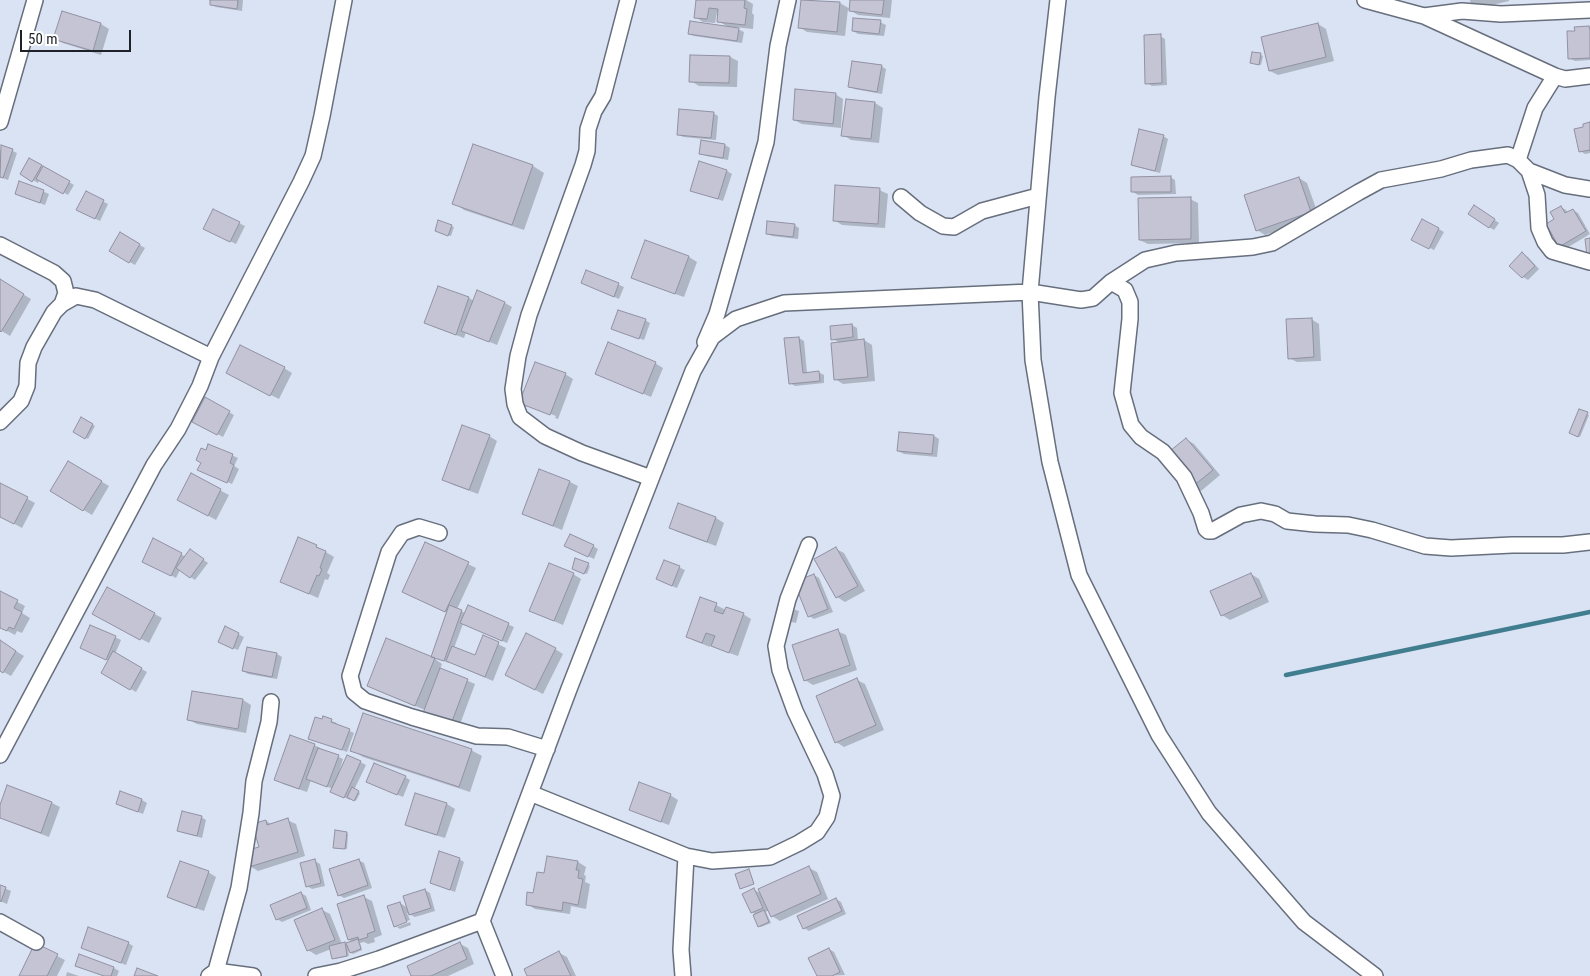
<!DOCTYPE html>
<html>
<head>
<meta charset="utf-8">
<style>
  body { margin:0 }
  #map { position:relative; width:1590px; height:976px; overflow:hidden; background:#dae3f4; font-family:"Roboto Condensed",sans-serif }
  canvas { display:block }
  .scale { position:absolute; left:20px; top:30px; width:111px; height:22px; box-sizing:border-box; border:2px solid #1e2127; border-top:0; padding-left:6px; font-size:15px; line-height:18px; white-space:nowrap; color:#1e2127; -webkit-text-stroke:4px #fff; paint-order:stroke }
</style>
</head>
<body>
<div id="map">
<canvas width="1590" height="976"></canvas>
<div class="scale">50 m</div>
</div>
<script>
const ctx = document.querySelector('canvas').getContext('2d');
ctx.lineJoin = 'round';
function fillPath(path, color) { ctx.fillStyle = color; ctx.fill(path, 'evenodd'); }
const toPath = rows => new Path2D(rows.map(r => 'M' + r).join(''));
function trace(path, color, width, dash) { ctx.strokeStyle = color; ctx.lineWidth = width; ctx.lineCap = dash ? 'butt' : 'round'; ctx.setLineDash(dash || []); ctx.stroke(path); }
fillPath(toPath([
  [212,0,243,0,242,11,216,7,211,4],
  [698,0,746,0,753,4,752,13,754,15,753,29,734,27,744,32,742,43,694,36,689,34,730,28,718,21,719,12,717,12,715,23,703,22,695,17],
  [802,0,840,3,850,9,851,0,892,0,890,18,858,15,848,9,845,36,807,32,799,27],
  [1470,0,1509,0,1509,1,1479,8,1471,4],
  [880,22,886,25,884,36,858,34,853,31],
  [101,24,109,29,101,55,63,43,55,39],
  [1318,24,1326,29,1334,61,1278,75,1270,71],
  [1588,27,1590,28,1590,60,1575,61,1569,58,1576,32],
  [1160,36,1165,39,1167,85,1152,86,1147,83],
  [1261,55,1263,56,1261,65,1253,63],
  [730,57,738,61,737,87,699,86,691,81],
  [881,66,886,69,882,94,854,89,849,86],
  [835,94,843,99,841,128,802,124,794,120],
  [875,103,883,108,879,143,851,140,843,135],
  [713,113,718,116,716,140,683,137,678,134],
  [1590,124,1590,153,1585,154,1580,151,1585,128],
  [1163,136,1168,139,1160,173,1137,167,1132,165],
  [725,145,730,148,728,160,706,156,700,153],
  [2,146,17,153,8,180,0,177,0,152],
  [474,146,533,166,544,173,524,230,464,210,454,203],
  [30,159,74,185,68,195,40,179,38,183,22,174],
  [727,171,732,174,723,201,691,190],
  [1170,177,1175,180,1176,194,1138,195,1133,192],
  [1299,178,1307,183,1319,217,1265,235,1257,230],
  [20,182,49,194,45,205,21,196],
  [879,190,888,194,885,228,842,225,834,220],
  [86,193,108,204,100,221,78,210],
  [1190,199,1198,203,1199,243,1148,244,1140,240],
  [1561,207,1566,210,1568,213,1573,210,1578,213,1590,234,1565,249,1560,246,1556,220],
  [1479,209,1499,223,1494,230,1489,227],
  [213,211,245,226,236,244,210,231],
  [1423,220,1444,232,1434,250,1413,239],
  [439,222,454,227,451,236,438,232],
  [794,225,799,228,798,239,772,236,767,233],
  [121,234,145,248,135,265,111,251],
  [646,241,689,257,697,262,684,297,641,282],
  [1523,254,1528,257,1539,269,1528,280,1523,277,1511,266],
  [587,271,624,287,619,299,582,283],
  [0,281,31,299,10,336,0,330],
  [469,298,474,301,505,303,512,307,497,345,466,332,464,338,434,327,426,323],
  [1311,319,1319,324,1321,361,1297,362,1289,358],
  [645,320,650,323,644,340,618,331],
  [852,325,857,328,858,341,864,340,872,345,875,381,843,384,835,379,840,343,833,339],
  [799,338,804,341,807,373,818,372,824,375,824,383,795,386,790,383],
  [655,363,663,368,651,397,597,374],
  [284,368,292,373,279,399,235,377],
  [565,374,573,379,558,419,555,418,556,416,527,405,527,407,521,403],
  [205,399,234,415,223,437,193,421],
  [1580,410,1589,415,1580,437,1571,432],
  [82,419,95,426,88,439,75,432],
  [489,436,497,441,478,494,451,484,443,479],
  [934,436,939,439,937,457,904,454,898,451],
  [1186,439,1194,444,1220,475,1201,491,1193,486],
  [209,445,238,458,234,466,239,469,232,484,204,472,206,451],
  [68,462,109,486,92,515,52,491],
  [540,470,570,482,578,486,562,530,532,518,524,514],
  [191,475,229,495,216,520,187,504],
  [0,484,35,503,22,528,0,516],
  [679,505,716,518,724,523,716,546,678,532,670,528],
  [154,540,186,557,195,554,208,563,195,580,180,570,176,578,149,564],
  [426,543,476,568,457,609,465,613,468,607,514,627,507,643,463,624,454,648,475,657,483,637,506,648,493,681,449,662,449,663,435,658,435,659,442,664,440,669,475,684,459,727,425,710,376,690,432,658,448,613,411,596],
  [316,546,334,557,327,573,330,575,328,580,325,579,318,598,282,582],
  [593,546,598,549,594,559,571,548],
  [836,549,844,553,865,591,845,602,837,597,816,560],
  [665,561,685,570,677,588,662,582],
  [588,565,590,566,587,574,575,570],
  [573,574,581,579,563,625,539,615],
  [1251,574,1259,579,1269,602,1230,620,1222,615],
  [814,575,819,578,833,612,814,619,809,616],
  [107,588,162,618,149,643,94,614],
  [0,593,25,606,22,613,30,618,22,633,17,631,15,635,0,627],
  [716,605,726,610,743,614,751,619,738,656,721,650,711,645,710,647,695,641,687,636],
  [789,608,799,611,796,623,788,621],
  [91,626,121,640,115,654,147,672,136,692,102,672,109,661,86,650],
  [225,628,244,637,238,650,224,644],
  [837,631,846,635,857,670,813,685,805,680],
  [0,641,24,656,11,676,0,670],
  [248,648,277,654,282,657,277,679,248,674,243,671],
  [555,649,563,654,543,694,514,679],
  [857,680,865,684,884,730,844,747,836,742],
  [193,692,243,700,251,705,246,733,197,724,189,720],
  [323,718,337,723,336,725,354,733,347,752,309,738],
  [314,745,343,759,339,772,340,773,348,756,366,765,354,790,360,793,356,801,351,798,350,800,337,794,333,789,311,780,307,792,283,784,275,779],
  [352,750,471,750,482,756,470,792,363,757],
  [405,777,410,780,403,797,373,785],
  [8,787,52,803,60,807,49,837,0,818,0,808],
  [416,795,447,804,455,809,445,838,415,829,407,824],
  [670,795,678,800,669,825,639,814,631,809],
  [142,800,147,803,143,814,117,804],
  [201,817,206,820,202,838,184,833,179,830],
  [287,820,296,824,305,856,258,871,250,866,260,848,266,821,271,824],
  [346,833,348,834,347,849,335,847],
  [459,859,464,862,455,892,431,883],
  [358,860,364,863,372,888,344,898,339,895],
  [315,861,320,864,325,886,312,889,307,886],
  [578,862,586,867,584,875,586,876,585,882,590,884,586,909,571,906,570,914,535,909,527,904,534,895,545,875],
  [809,868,817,872,828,899,780,921,772,916,769,910,766,912,771,923,761,927,759,926,756,915,752,912,754,890,762,894],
  [208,872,216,877,204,911,176,901,168,897],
  [0,886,11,891,7,904,0,901],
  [425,890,430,893,435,911,415,917,407,913,410,920,397,924,397,927,410,922,411,925,400,929,395,926,400,903,408,908],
  [301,893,306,896,311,910,282,922,277,919],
  [364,897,372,901,382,935,374,938,375,942,368,944,364,942,360,943,362,950,353,954,348,951,349,956,335,959,333,958,331,949,316,955,308,950,322,910,330,914,342,944,345,944,349,946,353,942,349,940],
  [836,899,841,902,846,914,809,931,804,928],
  [128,943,133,946,126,965,82,948],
  [460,944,468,948,474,964,448,976,413,976],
  [829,949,834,952,845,975,818,976],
  [559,953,567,957,576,976,529,976],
  [57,956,65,960,57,976,21,976],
  [80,956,114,968,119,971,117,976,104,976],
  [67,972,79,976,66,976]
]), '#0003');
trace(toPath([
  [1286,675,1590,612]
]), '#407d8f', 4.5);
const building = toPath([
  [210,0,238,0,237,9,210,5,210,0],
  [696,0,745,0,744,8,747,9,745,25,717,22,718,9,709,8,707,19,694,18,696,0],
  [801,0,840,2,837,32,798,28,801,0],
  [850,0,884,0,882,15,849,11,850,0],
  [62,11,101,23,93,51,53,39,62,11],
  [853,18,881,20,879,34,852,31,853,18],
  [690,21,739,28,737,41,688,34,690,21],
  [1318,23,1326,57,1269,71,1261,37,1318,23],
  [1589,26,1590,30,1590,58,1568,59,1567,31,1575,31,1574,27,1589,26],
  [1161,34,1162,83,1145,84,1144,35,1161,34],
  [1252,52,1261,53,1259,65,1250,63,1252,52],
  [690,55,730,56,729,83,689,82,690,55],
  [852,61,882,65,877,92,848,87,852,61],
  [795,89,836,93,833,124,793,120,795,89],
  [846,99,875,102,871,139,841,136,846,99],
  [679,109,714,112,711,138,677,135,679,109],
  [1590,122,1590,150,1579,152,1574,129,1583,127,1583,124,1590,122],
  [1139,129,1164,135,1155,171,1131,165,1139,129],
  [701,140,725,144,723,158,699,154,701,140],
  [473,144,533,165,512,225,452,204,473,144],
  [1,145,13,149,3,178,0,177,1,145],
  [29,158,42,165,32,182,20,174,29,158],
  [699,161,727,170,718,199,690,191,699,161],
  [43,166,70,181,63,194,36,179,43,166],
  [1171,176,1171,192,1131,192,1131,177,1171,176],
  [1299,177,1311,212,1256,231,1244,195,1299,177],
  [19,181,44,190,40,203,15,194,19,181],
  [835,185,880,188,878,224,833,221,835,185],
  [86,191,104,200,95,219,76,210,86,191],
  [1191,197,1191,239,1139,240,1138,198,1191,197],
  [1474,205,1495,219,1489,228,1468,214,1474,205],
  [1561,206,1565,213,1573,209,1586,231,1559,247,1546,224,1554,219,1550,212,1561,206],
  [213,209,240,222,230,242,203,229,213,209],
  [1422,219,1439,228,1429,249,1411,240,1422,219],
  [438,220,452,225,448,236,435,231,438,220],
  [767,221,795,224,793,237,766,234,767,221],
  [120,232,140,244,129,263,109,251,120,232],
  [1590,238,1590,256,1587,256,1585,239,1590,238],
  [645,240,689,256,675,294,631,278,645,240],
  [1522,252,1535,266,1522,278,1509,266,1522,252],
  [586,270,619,283,614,297,581,283,586,270],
  [0,279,24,294,1,332,0,331,0,279],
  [438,286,469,297,456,335,424,323,438,286],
  [477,290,505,302,489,342,461,331,477,290],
  [618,310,646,319,639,339,611,329,618,310],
  [1312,318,1314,357,1288,359,1286,319,1312,318],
  [852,324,853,337,831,340,830,326,852,324],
  [799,337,803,373,819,371,820,381,789,384,784,338,799,337],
  [864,339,868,377,834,380,831,343,864,339],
  [608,342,656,362,643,394,595,374,608,342],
  [240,345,285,367,270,396,226,373,240,345],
  [535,362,566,373,550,415,519,403,535,362],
  [205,397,230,411,217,435,192,422,205,397],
  [1579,409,1588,412,1578,437,1569,433,1579,409],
  [81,417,93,424,85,439,73,432,81,417],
  [462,425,490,435,469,490,442,480,462,425],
  [899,432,934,435,932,454,897,451,899,432],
  [1186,438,1213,470,1192,487,1165,455,1186,438],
  [208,444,233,454,230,463,234,465,227,483,197,470,201,463,196,460,201,448,206,450,208,444],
  [68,461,102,481,83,511,50,491,68,461],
  [539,469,570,481,553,526,522,514,539,469],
  [191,473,221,489,208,516,177,500,191,473],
  [0,483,28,497,14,524,0,517,0,483],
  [678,503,716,517,707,542,669,528,678,503],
  [570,534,594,545,588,557,564,546,570,534],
  [298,537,317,545,316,547,326,551,320,568,322,569,319,576,317,575,309,594,280,582,298,537],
  [153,538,182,553,171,576,142,562,153,538],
  [425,542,469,562,445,612,402,592,425,542],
  [836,547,858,586,836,598,814,559,836,547],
  [190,549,204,559,190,578,176,568,190,549],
  [575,558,589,563,584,574,572,569,575,558],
  [664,560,680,566,672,586,656,579,664,560],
  [549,563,574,573,554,621,529,611,549,563],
  [1251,573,1262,597,1221,616,1210,591,1251,573],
  [814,574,828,609,808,617,794,582,814,574],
  [107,587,155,613,140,640,92,614,107,587],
  [0,591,18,600,14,608,22,612,14,629,9,627,7,631,0,628,0,591],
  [700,597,717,603,714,611,723,614,726,607,744,613,729,653,711,646,715,636,706,633,702,643,686,637,700,597],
  [449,605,462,610,444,661,431,657,449,605],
  [468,605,509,623,502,641,460,623,468,605],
  [90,625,116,636,106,660,80,648,90,625],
  [225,626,239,633,233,649,218,642,225,626],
  [838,629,850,665,804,681,792,645,838,629],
  [526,633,556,648,535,690,505,675,526,633],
  [483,635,499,642,485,677,446,661,452,646,475,655,483,635],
  [386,638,435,658,415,706,367,686,386,638],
  [0,640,16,651,3,673,0,671,0,640],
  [247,647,277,653,272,677,242,671,247,647],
  [113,651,142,668,130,690,101,673,113,651],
  [440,668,468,679,451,724,423,713,440,668],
  [857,678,876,725,835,743,816,696,857,678],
  [192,691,243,699,238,729,187,720,192,691],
  [363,713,472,749,459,787,350,751,363,713],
  [323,716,332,719,331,722,350,729,342,750,308,739,315,717,322,719,323,716],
  [290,735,315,744,299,789,274,780,290,735],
  [318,748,339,755,327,787,306,779,318,748],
  [347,755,361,761,344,798,330,792,347,755],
  [374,763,406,776,397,795,366,782,374,763],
  [639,782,671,794,661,822,629,810,639,782],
  [7,785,52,802,41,833,0,818,0,805,7,785],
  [352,787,359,791,354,801,347,797,352,787],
  [120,791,142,799,138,812,116,804,120,791],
  [415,793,447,803,437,835,405,825,415,793],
  [182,811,202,816,197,836,177,831,182,811],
  [288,818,298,852,249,867,244,851,259,847,252,824,266,820,267,825,288,818],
  [335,830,347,832,345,849,333,848,335,830],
  [439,851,460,858,450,890,430,883,439,851],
  [547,856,578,861,576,870,579,870,578,878,583,879,578,905,563,902,562,911,526,905,527,892,533,893,537,872,544,873,547,856],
  [315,859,321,883,306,887,300,863,315,859],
  [359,859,368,885,338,896,329,869,359,859],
  [180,861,209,871,196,908,167,897,180,861],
  [809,866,821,894,771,917,758,889,809,866],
  [749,869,754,884,740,889,735,874,749,869],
  [0,885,6,887,1,902,0,901,0,885],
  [754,888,763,908,751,913,742,894,754,888],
  [425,889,431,908,409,915,403,896,425,889],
  [301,892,307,908,276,920,270,905,301,892],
  [364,895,375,931,367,934,368,937,359,940,358,937,348,940,337,904,364,895],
  [836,898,842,911,803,929,797,916,836,898],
  [400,902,407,922,394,927,387,906,400,902],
  [322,908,335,940,307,951,294,920,322,908],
  [764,910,769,922,758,927,753,915,764,910],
  [88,927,129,942,121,963,81,948,88,927],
  [358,939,361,949,350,953,346,943,358,939],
  [345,942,347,956,332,959,329,946,345,942],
  [460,942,467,959,431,976,411,976,407,966,460,942],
  [35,943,58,954,47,976,19,976,35,943],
  [829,948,840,972,832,976,817,976,808,958,829,948],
  [559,951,571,976,527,976,524,969,559,951],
  [79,954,114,967,111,976,104,976,75,966,79,954],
  [137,968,158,976,134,976,137,968]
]);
fillPath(building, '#c4c4d5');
trace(building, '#9191a2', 1);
const minor = toPath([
  [628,0,603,96,594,111,588,129,587,151,583,165,529,315,518,356,513,389,515,404,520,417,545,436,582,453,651,478],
  [1058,0,1047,97,1030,292,1033,360,1050,462,1079,575,1159,735,1209,813,1304,922,1375,976],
  [1365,0,1424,16,1555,76,1565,79,1590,76],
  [1424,16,1462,11,1501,14,1590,10],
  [0,122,35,0],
  [1518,160,1535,108,1555,76],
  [1529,171,1565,185,1590,189],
  [901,197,920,213,943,226,954,227,982,211,1038,196],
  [0,245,54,273,63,281,66,293,62,304],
  [1111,282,1125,290,1130,302,1130,319,1122,393,1131,425,1141,437,1163,452,1184,477,1201,513,1206,529,1208,531,1212,531,1241,515,1261,511,1275,514,1287,521,1315,524,1348,525,1372,530,1425,546,1451,548,1512,545,1563,545,1590,542],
  [705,342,717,314,766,142,778,46,788,0],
  [0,422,21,401,27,386,28,363,34,347,54,312,62,304,76,296,95,300,211,357],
  [439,533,419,527,402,533,389,552,350,676,354,692,365,701,412,717,477,736,508,737,547,749],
  [0,755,154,465,178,429,200,386,211,357,301,182,313,156,322,116,344,0],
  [530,793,686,856,712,861,770,857,799,843,817,832,827,817,832,796,825,774,795,711,780,670,776,646,788,599,809,545],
  [482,921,504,976],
  [0,922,36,942],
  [216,971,239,888,251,813,254,781,269,722,271,702],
  [209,976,216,971,253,976],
  [316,976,341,971,379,959,482,921,569,689,693,371,712,337,736,319,784,303,1030,292,1081,300,1093,298,1111,282,1145,260,1176,253,1253,247,1272,243,1359,192,1381,180,1441,169,1471,160,1508,155,1518,160,1529,171,1537,195,1539,228,1545,242,1552,251,1590,262],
  [683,976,681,950,686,856]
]);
trace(minor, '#676f7d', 18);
trace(minor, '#fff', 15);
</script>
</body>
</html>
